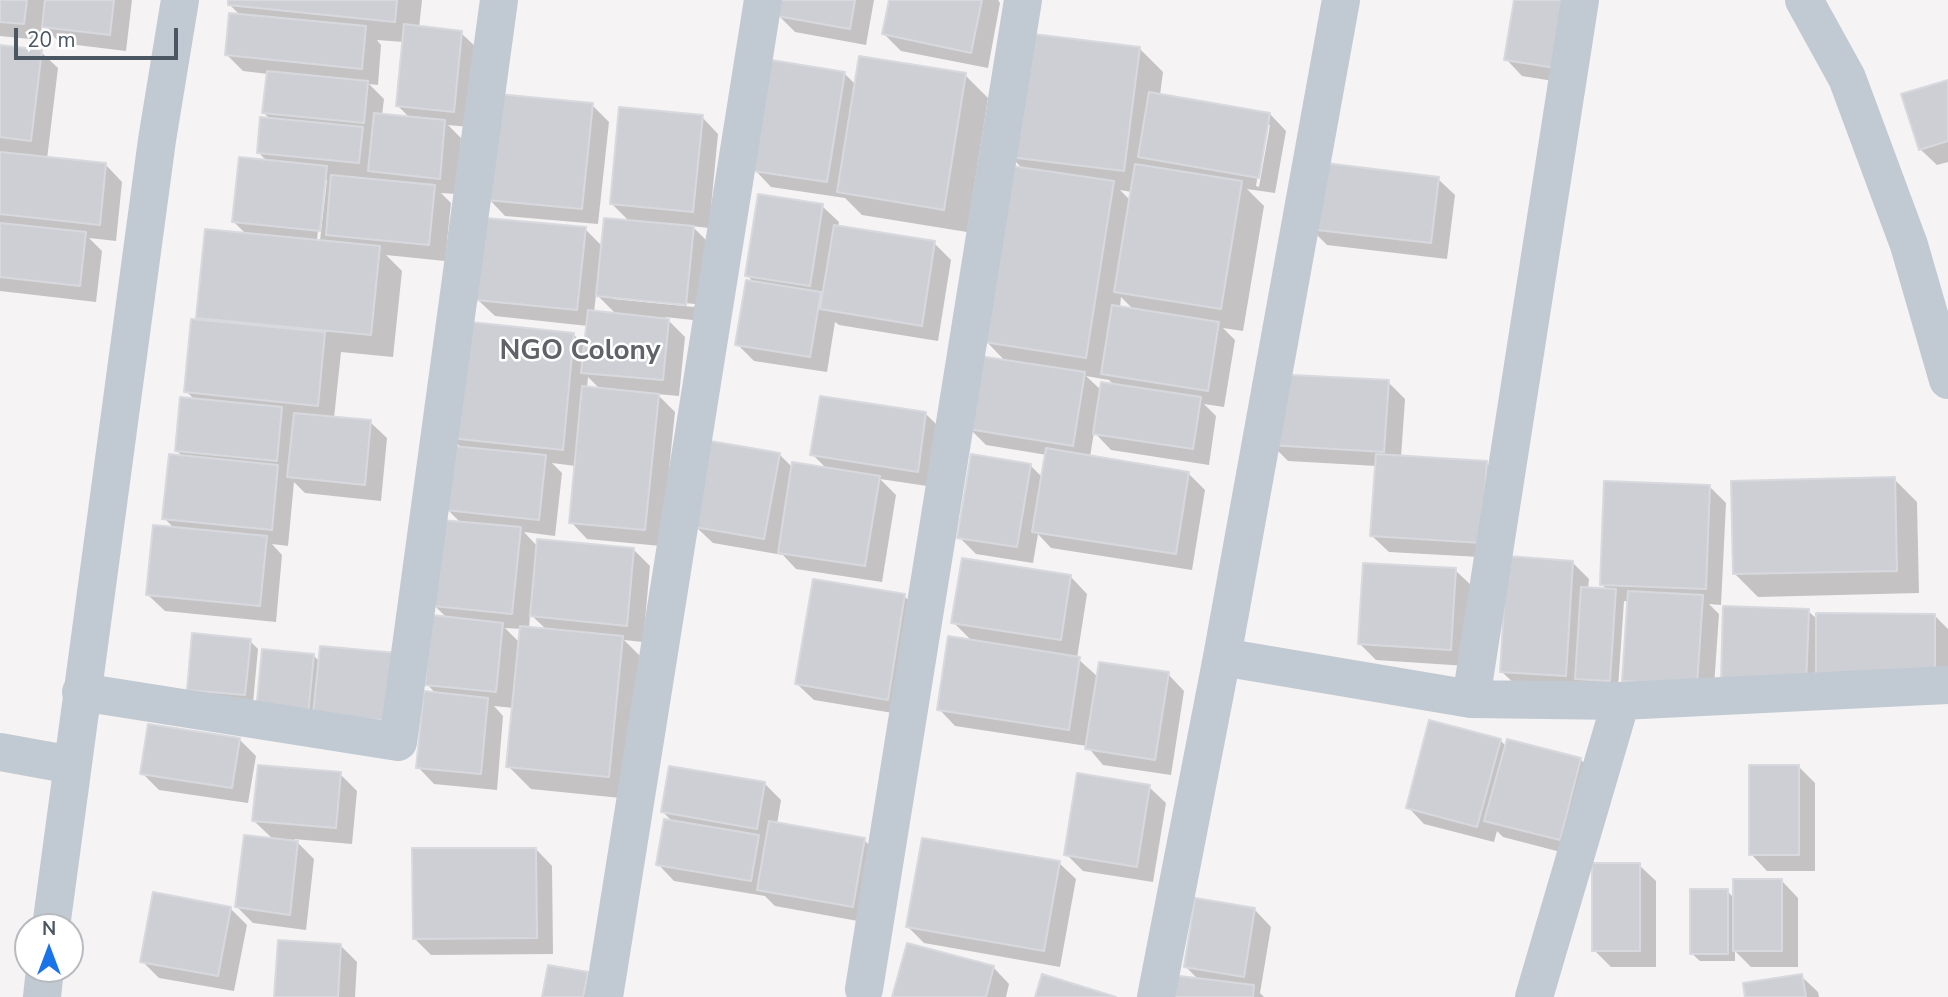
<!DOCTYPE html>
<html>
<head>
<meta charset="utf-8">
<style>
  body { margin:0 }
  #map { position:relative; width:1948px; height:997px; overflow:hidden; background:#f5f3f3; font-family:"Nunito Sans",sans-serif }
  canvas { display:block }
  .north { position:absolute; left:14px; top:913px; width:70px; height:70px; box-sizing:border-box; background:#fff; border:2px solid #b7bbc0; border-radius:50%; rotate:0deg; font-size:19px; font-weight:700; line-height:28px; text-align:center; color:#4a5661 }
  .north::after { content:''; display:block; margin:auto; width:24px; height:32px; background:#1a73e8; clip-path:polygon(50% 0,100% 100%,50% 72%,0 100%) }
  .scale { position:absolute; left:14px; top:28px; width:164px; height:32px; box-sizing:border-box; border:4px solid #4a5661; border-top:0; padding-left:9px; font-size:21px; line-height:24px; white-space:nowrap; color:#4a5661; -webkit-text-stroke:5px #fff; paint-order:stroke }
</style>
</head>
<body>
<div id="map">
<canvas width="1948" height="997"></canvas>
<div class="north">N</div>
<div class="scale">20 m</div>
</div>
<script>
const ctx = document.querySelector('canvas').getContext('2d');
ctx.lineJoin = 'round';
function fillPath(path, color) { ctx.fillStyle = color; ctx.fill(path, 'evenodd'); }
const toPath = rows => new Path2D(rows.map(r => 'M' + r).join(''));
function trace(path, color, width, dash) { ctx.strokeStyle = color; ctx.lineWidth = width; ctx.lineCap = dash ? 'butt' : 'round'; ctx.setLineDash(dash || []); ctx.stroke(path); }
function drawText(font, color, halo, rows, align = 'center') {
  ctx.font = font + ' "Nunito Sans",sans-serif'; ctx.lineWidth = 5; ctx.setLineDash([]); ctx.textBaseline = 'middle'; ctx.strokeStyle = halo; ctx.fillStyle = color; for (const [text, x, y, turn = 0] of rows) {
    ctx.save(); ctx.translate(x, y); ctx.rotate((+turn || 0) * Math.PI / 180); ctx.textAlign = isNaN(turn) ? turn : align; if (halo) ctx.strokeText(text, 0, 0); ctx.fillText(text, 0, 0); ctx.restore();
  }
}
fillPath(toPath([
  [0,0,132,0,126,51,60,43,42,25,40,40,0,36],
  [230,0,422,0,419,28,461,33,478,49,470,127,448,125,461,138,456,194,441,193,451,203,445,261,386,255,402,271,393,357,341,352,334,418,370,422,387,438,381,501,305,493,294,482,288,546,272,544,282,555,276,622,165,611,148,595,175,529,164,518,183,457,176,450,196,401,186,391,203,322,198,317,247,235,234,222,268,162,259,153,271,120,264,113,268,74,243,71,227,55,241,16,229,4],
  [377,40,404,42,398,106,410,118,382,115,384,99,369,84,378,85,381,45],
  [323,180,327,180,320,240,317,240],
  [781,0,874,0,866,45,795,32,779,16],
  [891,0,998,0,1000,3,988,68,901,51,884,34],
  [1515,0,1572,84,1522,76,1506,59],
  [0,47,41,52,58,68,47,159,106,165,122,182,116,241,89,238,102,251,96,302,0,291],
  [1140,49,1163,72,1160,95,1270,114,1286,131,1275,193,1247,189,1264,206,1243,331,1223,328,1235,340,1224,407,1204,404,1216,416,1209,465,1111,450,1094,432,1090,457,1188,473,1205,490,1192,570,1051,548,1038,534,1033,563,976,554,959,537,1030,465,1043,478,1047,455,986,445,970,429,1006,362,986,341,1024,170,1010,156],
  [1266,125,1270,125,1259,187,1256,186],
  [1120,190,1132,192,1131,201],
  [1121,297,1134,310,1120,308],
  [1086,376,1109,380,1115,386,1102,391],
  [844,73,856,85,965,75,988,98,967,232,862,215,845,198,771,187,755,170],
  [1948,82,1948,162,1937,165,1920,149],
  [592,105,609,122,598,224,505,216,489,199],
  [702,117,718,134,709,228,692,226,710,244,702,321,665,317,685,337,679,396,657,394,675,412,661,546,587,539,571,522,576,466,552,463,562,473,555,536,524,532,538,547,634,550,650,566,643,642,624,640,645,661,631,799,531,789,508,766,514,708,494,706,503,716,497,790,434,784,418,767,437,695,427,684,448,619,435,606,461,523,447,509,462,448,451,438,574,335,586,347,588,326,495,316,478,300,585,229,602,246,630,222,612,204],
  [596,294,617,315,594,313],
  [613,296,695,304,694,307,613,299],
  [588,377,600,389,587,388],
  [530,614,547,630,529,629],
  [505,628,522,629,520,643],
  [1438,179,1455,195,1447,259,1327,245,1310,228],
  [822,206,839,222,838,227,934,243,951,260,938,341,839,325,835,322,827,372,754,361,737,344,755,284,747,275],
  [1388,382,1405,399,1401,457,1486,463,1503,479,1498,558,1389,552,1372,536,1377,466,1288,461,1271,444],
  [926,414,942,430,934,487,880,479,896,495,882,582,796,569,783,555,713,543,696,527,779,454,793,468,828,470,812,454],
  [1894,479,1917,502,1919,593,1758,597,1735,574],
  [1709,486,1726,503,1721,605,1709,604,1719,614,1713,701,1641,697,1624,680,1629,602,1624,601,1618,688,1519,688,1502,672,1572,562,1589,579,1588,589,1608,590,1602,585],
  [1455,570,1472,586,1467,666,1376,660,1360,644],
  [1071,577,1087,594,1077,658,1098,677,1168,674,1184,691,1171,775,1103,765,1087,746,955,726,939,709,973,642,953,622],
  [904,596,921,613,905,715,814,700,797,684],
  [1725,608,1808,611,1818,620,1935,616,1948,629,1948,701,1834,700],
  [250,641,258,649,253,703,197,697,189,689],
  [314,656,320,662,316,723,266,718],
  [239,739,256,756,248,803,159,790,142,773],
  [1500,740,1506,746,1580,759,1597,776,1576,856,1503,837,1497,831,1494,842,1424,824,1408,807],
  [1799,767,1815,783,1815,871,1767,871,1751,854],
  [340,774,357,791,352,844,294,839,314,859,306,930,253,923,237,907,274,840,254,821],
  [765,784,781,800,777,824,864,840,881,857,869,923,775,906,765,896,674,881,658,864,673,822,663,812],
  [1149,787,1166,803,1153,882,1083,871,1066,854],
  [536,849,552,866,553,954,431,955,414,938],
  [1059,863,1076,879,1060,967,924,943,908,927],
  [1639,865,1656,881,1656,967,1611,967,1594,950],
  [1782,881,1798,898,1798,967,1751,967,1735,951,1735,961,1700,961,1691,953,1727,891,1735,899],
  [230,908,247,925,234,991,159,978,142,961],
  [1255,910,1271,927,1260,993,1264,997,1163,997,1199,980,1186,967],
  [340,945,357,962,355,997,276,997],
  [993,967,1009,984,1006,997,894,997],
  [587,973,595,982,592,997,544,997],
  [1801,976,1818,992,1819,997,1747,997]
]), '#0003');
const building = toPath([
  [0,0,27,0,24,24,0,22,0,0],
  [45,0,114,0,110,35,42,27,45,0],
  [228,0,397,0,395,22,228,5,228,0],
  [780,0,855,0,850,29,777,16,780,0],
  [889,0,982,0,971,53,882,34,889,0],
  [1514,0,1567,0,1556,68,1504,60,1514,0],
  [229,13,366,26,362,69,225,55,229,13],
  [404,24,462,31,454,112,396,106,404,24],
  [1025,33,1140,47,1124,171,1009,157,1025,33],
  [0,45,42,50,31,141,0,137,0,45],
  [859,56,966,73,944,210,837,192,859,56],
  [771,60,845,72,827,182,753,171,771,60],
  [267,71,368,81,364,123,262,113,267,71],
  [1948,80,1948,141,1919,150,1901,94,1948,80],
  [1149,92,1270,113,1259,178,1138,157,1149,92],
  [497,94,593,103,582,209,487,200,497,94],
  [619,107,703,115,693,212,610,204,619,107],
  [374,113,445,120,440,179,368,171,374,113],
  [260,117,363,127,359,163,257,153,260,117],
  [0,152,106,163,100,225,0,214,0,152],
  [239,157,327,166,320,231,232,222,239,157],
  [1317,162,1439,177,1431,243,1308,229,1317,162],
  [1135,164,1242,181,1221,309,1114,292,1135,164],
  [1012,166,1114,181,1086,358,984,342,1012,166],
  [331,175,435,185,429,245,326,235,331,175],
  [758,194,823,204,810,286,745,276,758,194],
  [485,218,586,227,577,310,476,300,485,218],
  [604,218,694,226,686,305,596,296,604,218],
  [0,223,86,232,80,286,0,277,0,223],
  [834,225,935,241,922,326,820,309,834,225],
  [205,229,380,246,371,335,196,318,205,229],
  [746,280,821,292,810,357,735,345,746,280],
  [1112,305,1219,322,1208,391,1101,374,1112,305],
  [588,310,669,319,663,380,581,373,588,310],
  [191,319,325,332,318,406,184,392,191,319],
  [461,321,574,333,563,450,450,438,461,321],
  [979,356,1085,372,1073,446,968,429,979,356],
  [1273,374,1389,380,1384,452,1269,445,1273,374],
  [1101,382,1201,397,1193,449,1093,434,1101,382],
  [582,386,659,394,645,530,569,523,582,386],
  [820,396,926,412,918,472,810,455,820,396],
  [180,397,282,407,277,461,175,451,180,397],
  [294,413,371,420,365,485,287,477,294,413],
  [710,441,780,453,764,539,695,527,710,441],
  [452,446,546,455,539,520,445,510,452,446],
  [1046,448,1189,472,1176,554,1032,532,1046,448],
  [169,454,278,465,272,530,162,519,169,454],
  [971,454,1031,464,1017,547,957,538,971,454],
  [1376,454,1487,461,1482,543,1370,536,1376,454],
  [792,462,880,476,865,566,778,553,792,462],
  [1895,477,1897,571,1733,574,1731,481,1895,477],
  [1604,481,1710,485,1706,589,1600,585,1604,481],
  [442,520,521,527,512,614,433,606,442,520],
  [153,525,267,536,260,606,146,595,153,525],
  [537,539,634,548,627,626,530,616,537,539],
  [1507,556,1573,561,1566,676,1500,672,1507,556],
  [962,558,1071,575,1061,640,951,623,962,558],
  [1363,563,1456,568,1451,650,1358,644,1363,563],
  [813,579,905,594,888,700,795,684,813,579],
  [1581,587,1616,589,1610,681,1575,679,1581,587],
  [1628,591,1703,595,1697,685,1622,681,1628,591],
  [1723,606,1809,609,1806,685,1721,682,1723,606],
  [1816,613,1935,614,1935,685,1816,684,1816,613],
  [432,615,503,623,496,692,425,685,432,615],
  [520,626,623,636,609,777,506,767,520,626],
  [192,633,251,639,245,695,187,690,192,633],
  [948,636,1080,657,1069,730,937,710,948,636],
  [320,646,397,653,390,721,313,714,320,646],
  [262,649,314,654,308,715,256,711,262,649],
  [1099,662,1169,672,1155,760,1085,749,1099,662],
  [424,691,488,698,481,774,416,768,424,691],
  [1429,720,1501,739,1477,827,1406,808,1429,720],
  [148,724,240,738,232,788,140,774,148,724],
  [1507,739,1581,758,1560,840,1484,821,1507,739],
  [258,765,341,772,336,828,252,821,258,765],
  [1749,765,1799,765,1799,855,1749,855,1749,765],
  [669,766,765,782,757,829,661,812,669,766],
  [1077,773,1150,785,1137,867,1064,855,1077,773],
  [664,819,759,835,751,881,656,865,664,819],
  [769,821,865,838,853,907,757,890,769,821],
  [244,835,298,841,290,915,235,907,244,835],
  [922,838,1060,861,1044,951,906,927,922,838],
  [412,848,536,848,537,938,413,939,412,848],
  [1592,863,1640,863,1640,951,1592,951,1592,863],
  [1733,879,1782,879,1782,951,1733,951,1733,879],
  [1690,889,1728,889,1728,954,1690,954,1690,889],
  [153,892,231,907,218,976,140,962,153,892],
  [1195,898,1255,908,1244,977,1184,967,1195,898],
  [278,940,341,944,338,997,274,997,278,940],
  [907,943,994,966,986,997,892,997,907,943],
  [548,965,588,972,583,997,542,997,548,965],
  [1042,974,1116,997,1035,997,1042,974],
  [1163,974,1254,985,1253,997,1161,997,1163,974],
  [1802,974,1806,997,1745,997,1743,983,1802,974]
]);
fillPath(building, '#cdcfd5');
trace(building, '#d7d9de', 2);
trace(toPath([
  [1804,0,1847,78,1909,245,1948,380],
  [1222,657,1471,699,1621,701,1948,685],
  [81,692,398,742,499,0],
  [1471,699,1580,0],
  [0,752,72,765],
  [51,927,157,140,180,0],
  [864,989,1023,0],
  [42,997,45,969],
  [604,997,763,0],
  [1156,997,1222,657,1341,0],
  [1534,997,1621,701]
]), '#c1cad2', 38);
drawText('bold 28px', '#5f6368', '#fff', [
  ["NGO Colony",580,352]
]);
</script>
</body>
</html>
